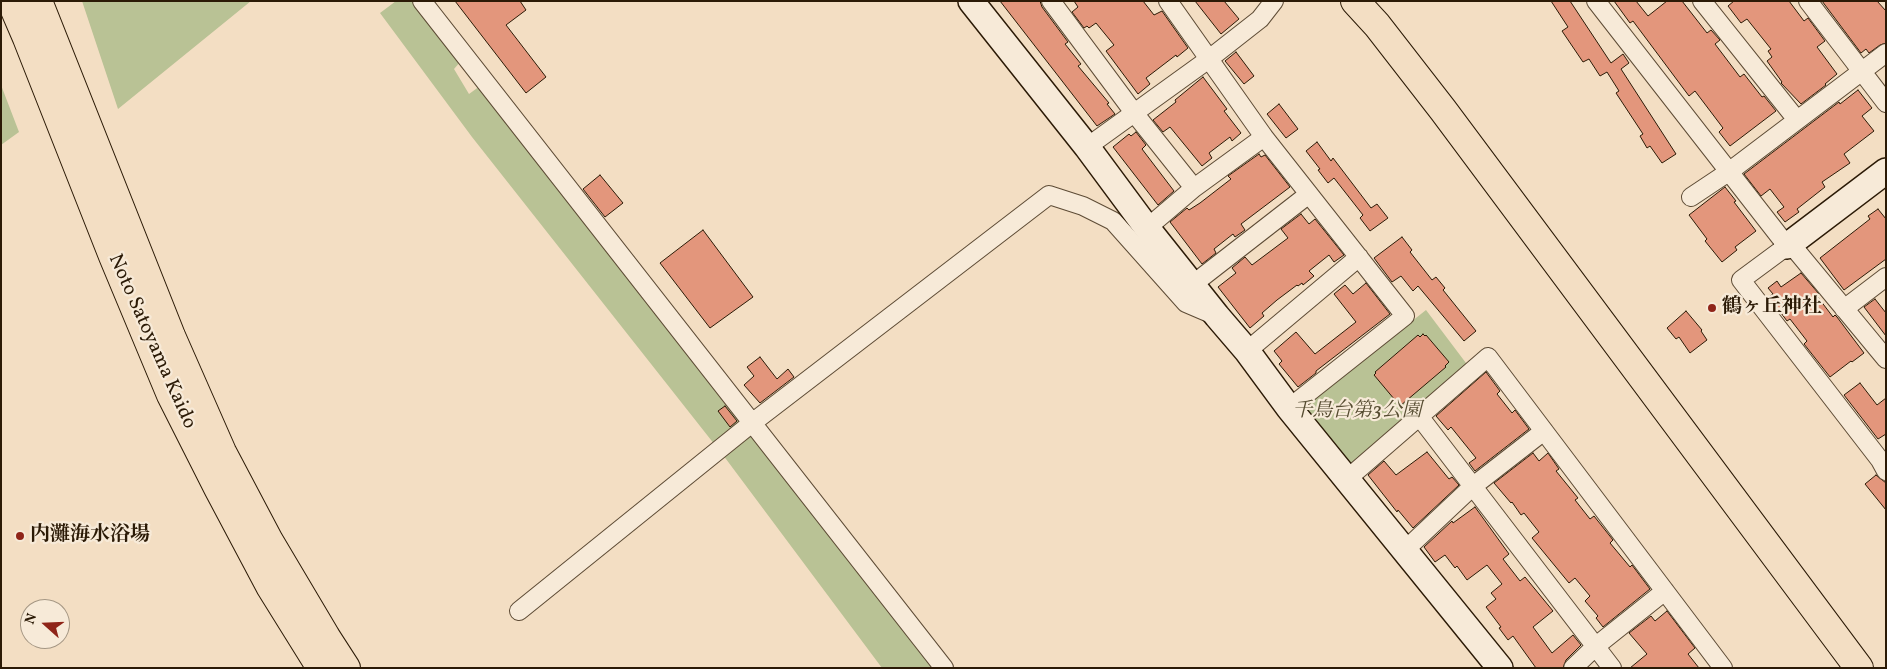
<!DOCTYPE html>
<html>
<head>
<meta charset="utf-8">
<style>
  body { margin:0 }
  #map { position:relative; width:1887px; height:669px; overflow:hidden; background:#f3dec3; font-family:Vollkorn,serif }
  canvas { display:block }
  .frame { position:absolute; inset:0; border:2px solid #2b1a06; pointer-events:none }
  .north { position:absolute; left:20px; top:599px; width:50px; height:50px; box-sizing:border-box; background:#f7ead8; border:1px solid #a59784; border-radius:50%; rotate:290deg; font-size:14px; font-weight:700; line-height:20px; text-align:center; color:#2b1a06 }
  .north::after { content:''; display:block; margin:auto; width:18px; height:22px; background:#8f2418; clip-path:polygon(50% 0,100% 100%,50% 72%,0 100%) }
</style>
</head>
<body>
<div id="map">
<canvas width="1887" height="669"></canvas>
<div class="frame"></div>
<div class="north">N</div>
</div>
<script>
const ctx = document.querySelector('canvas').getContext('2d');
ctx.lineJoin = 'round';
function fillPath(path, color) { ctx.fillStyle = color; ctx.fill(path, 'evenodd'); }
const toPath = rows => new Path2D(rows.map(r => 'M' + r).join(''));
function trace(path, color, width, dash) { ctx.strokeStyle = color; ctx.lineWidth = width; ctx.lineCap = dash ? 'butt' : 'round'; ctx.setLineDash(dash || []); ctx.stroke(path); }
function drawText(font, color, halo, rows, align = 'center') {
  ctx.font = font + ' Vollkorn,"Noto Serif JP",serif'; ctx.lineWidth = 4.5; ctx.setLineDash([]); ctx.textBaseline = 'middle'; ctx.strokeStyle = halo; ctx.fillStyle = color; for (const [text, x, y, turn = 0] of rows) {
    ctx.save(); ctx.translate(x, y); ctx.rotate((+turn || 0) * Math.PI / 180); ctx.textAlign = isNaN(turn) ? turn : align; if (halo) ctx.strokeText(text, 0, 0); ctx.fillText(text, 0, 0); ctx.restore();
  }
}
fillPath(toPath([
  [82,1,251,1,118,109],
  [396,1,414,1,461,61,454,69,469,94,480,86,938,668,882,668,726,459,472,137,380,13],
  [1,85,19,132,1,145],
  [1426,310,1469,367,1351,465,1304,407]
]), '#b9c295');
const building = toPath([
  [455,1,520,1,526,10,506,25,546,77,526,93,455,1],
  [1000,1,1040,1,1042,7,1068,42,1065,44,1081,64,1078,66,1109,103,1107,104,1115,114,1097,126,1000,1],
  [1074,1,1143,1,1154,15,1162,11,1188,48,1177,57,1176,55,1146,78,1150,84,1138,94,1106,51,1114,45,1096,23,1089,28,1087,26,1084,28,1072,12,1078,7,1074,1],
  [1195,1,1224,1,1239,19,1221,34,1195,1],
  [1551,1,1570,1,1611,63,1623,54,1629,63,1621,69,1676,154,1662,163,1650,146,1647,148,1640,136,1643,134,1616,93,1619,91,1607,72,1600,76,1589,59,1583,62,1562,31,1568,27,1551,1],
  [1614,1,1636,1,1648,16,1667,1,1682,1,1707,33,1711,30,1720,40,1715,44,1740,77,1744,74,1762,97,1764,96,1776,111,1730,146,1719,132,1723,128,1695,91,1689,96,1633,21,1630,23,1614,1],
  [1734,1,1789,1,1804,21,1808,18,1825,41,1817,47,1837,74,1825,84,1826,85,1801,104,1781,83,1782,82,1767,61,1772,57,1768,51,1771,49,1747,19,1741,23,1728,6,1734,1],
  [1822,1,1877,1,1886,11,1886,43,1880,45,1869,53,1866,49,1861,53,1822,1],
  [1236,52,1254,76,1244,84,1225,61,1236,52],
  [1203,77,1227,109,1224,111,1241,133,1232,141,1230,137,1209,153,1212,158,1202,166,1170,127,1163,132,1153,120,1176,102,1175,100,1203,77],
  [1858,90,1872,108,1862,116,1874,131,1844,154,1850,163,1822,182,1825,187,1797,209,1799,212,1785,222,1777,212,1784,207,1770,189,1761,196,1744,174,1839,102,1840,104,1858,90],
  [1279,104,1298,129,1286,138,1267,114,1279,104],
  [1136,132,1146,145,1142,149,1174,191,1158,205,1113,147,1129,134,1131,136,1136,132],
  [1317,142,1331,161,1333,158,1371,208,1377,204,1388,218,1370,231,1360,218,1363,215,1334,178,1328,183,1318,170,1320,169,1306,151,1317,142],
  [1259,154,1261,157,1265,155,1290,187,1241,224,1245,230,1235,237,1233,234,1214,249,1216,253,1202,264,1170,222,1187,208,1189,210,1200,203,1231,179,1228,176,1259,154],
  [600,175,623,203,605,217,583,189,600,175],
  [1725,187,1736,201,1734,202,1756,231,1735,247,1737,250,1722,262,1705,241,1707,239,1689,215,1725,187],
  [1878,209,1886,219,1886,259,1844,290,1820,258,1870,219,1868,216,1878,209],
  [1301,214,1309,224,1315,219,1344,255,1334,262,1329,255,1309,271,1314,276,1303,285,1302,283,1298,286,1297,285,1277,300,1262,313,1264,316,1250,328,1218,287,1236,273,1232,268,1245,257,1252,265,1288,238,1281,229,1301,214],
  [703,230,753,297,710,328,660,263,703,230],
  [1402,237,1412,250,1410,252,1432,280,1436,277,1445,288,1443,290,1476,331,1464,341,1418,286,1413,291,1401,276,1392,282,1374,258,1402,237],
  [1801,273,1819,294,1817,296,1833,317,1835,315,1837,317,1864,353,1852,362,1851,361,1830,377,1804,344,1807,341,1790,319,1787,321,1769,297,1773,294,1768,288,1777,281,1781,287,1801,273],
  [1366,283,1390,314,1316,371,1316,373,1298,387,1279,364,1282,361,1274,351,1296,332,1315,354,1356,322,1334,294,1345,285,1353,294,1366,283],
  [1875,299,1886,313,1886,336,1864,307,1875,299],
  [1686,311,1702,330,1701,331,1707,340,1690,353,1679,337,1676,339,1667,328,1686,311],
  [1423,334,1425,336,1426,335,1449,362,1445,366,1446,367,1400,406,1374,375,1376,373,1375,372,1418,335,1420,337,1423,334],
  [760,357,777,379,788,369,794,377,760,403,744,385,754,376,747,367,760,357],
  [1486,372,1500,391,1497,394,1512,413,1515,410,1529,429,1475,471,1469,463,1476,458,1451,427,1448,430,1436,416,1486,372],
  [1860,383,1877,405,1886,398,1886,434,1878,439,1844,395,1860,383],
  [725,406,737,421,730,427,718,411,725,406],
  [1427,452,1449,479,1452,477,1459,485,1413,528,1398,510,1397,512,1368,475,1384,461,1396,475,1427,452],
  [1533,453,1539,461,1548,453,1559,469,1556,471,1578,498,1575,500,1590,519,1594,516,1613,540,1610,543,1630,567,1632,565,1650,589,1603,627,1596,618,1598,616,1585,601,1590,596,1575,578,1569,583,1532,538,1539,532,1524,513,1521,515,1512,502,1511,503,1494,483,1533,453],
  [1876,475,1886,483,1886,510,1865,484,1876,475],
  [1475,507,1509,554,1503,559,1520,581,1525,577,1553,611,1533,627,1552,653,1573,635,1581,645,1566,660,1563,668,1536,668,1513,636,1508,640,1499,628,1501,627,1486,607,1496,599,1491,593,1502,584,1487,565,1467,580,1457,566,1455,568,1445,555,1435,562,1424,547,1452,521,1453,523,1475,507],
  [1667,611,1695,648,1688,654,1699,668,1630,668,1647,654,1629,633,1651,616,1655,621,1667,611]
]);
fillPath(building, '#e3967c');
trace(building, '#2b1a06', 1);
const street = toPath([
  [422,1,944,668],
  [1051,1,1135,114,1194,188],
  [1168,1,1264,137,1405,316,1289,408],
  [1596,1,1787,246,1741,280,1880,460,1886,471],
  [1702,1,1797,120],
  [1808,1,1886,103],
  [1087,147,1209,59,1260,19,1274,1],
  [1691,197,1730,171,1886,53],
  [1147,228,1194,188,1264,137],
  [1790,243,1886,359],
  [1192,285,1309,194],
  [1844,309,1886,277],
  [1247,351,1359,257],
  [1419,416,1612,668],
  [1346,480,1488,357,1723,668],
  [1404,551,1472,487,1544,431],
  [519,611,752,423,1049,195,1083,206,1113,221,1186,303,1214,315],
  [1573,668,1596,646,1665,591]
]);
const secondary = toPath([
  [971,1,1087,147,1147,228,1217,316,1247,351,1289,408,1500,668],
  [1787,246,1886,171]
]);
const highway = toPath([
  [11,1,27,38,113,256,171,395,218,488,270,586,321,668],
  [38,1,171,336,222,452,269,541,326,637,346,668],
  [1355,1,1377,25,1443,110,1859,668]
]);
trace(street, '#5d4b35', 20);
trace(secondary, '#2b1a06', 28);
trace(highway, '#2b1a06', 30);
trace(street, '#f7ead8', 18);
trace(secondary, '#f7ead8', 25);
trace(highway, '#f3dec3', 28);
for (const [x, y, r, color] of [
  [1712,308,5,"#8f2418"],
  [20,536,5,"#8f2418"]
]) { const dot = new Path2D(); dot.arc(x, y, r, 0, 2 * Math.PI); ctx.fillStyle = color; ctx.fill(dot); trace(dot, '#f7ead8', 2); }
drawText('bold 20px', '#2b1a06', '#f7ead8', [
  ["鶴ヶ丘神社",1722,308],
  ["内灘海水浴場",30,536]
], 'left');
drawText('20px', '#2b1a06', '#f7ead8', [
  ["Noto Satoyama Kaido",151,342,66]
]);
drawText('italic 20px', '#564c31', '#f7ead8', [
  ["千鳥台第3公園",1357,412]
]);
</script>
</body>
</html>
